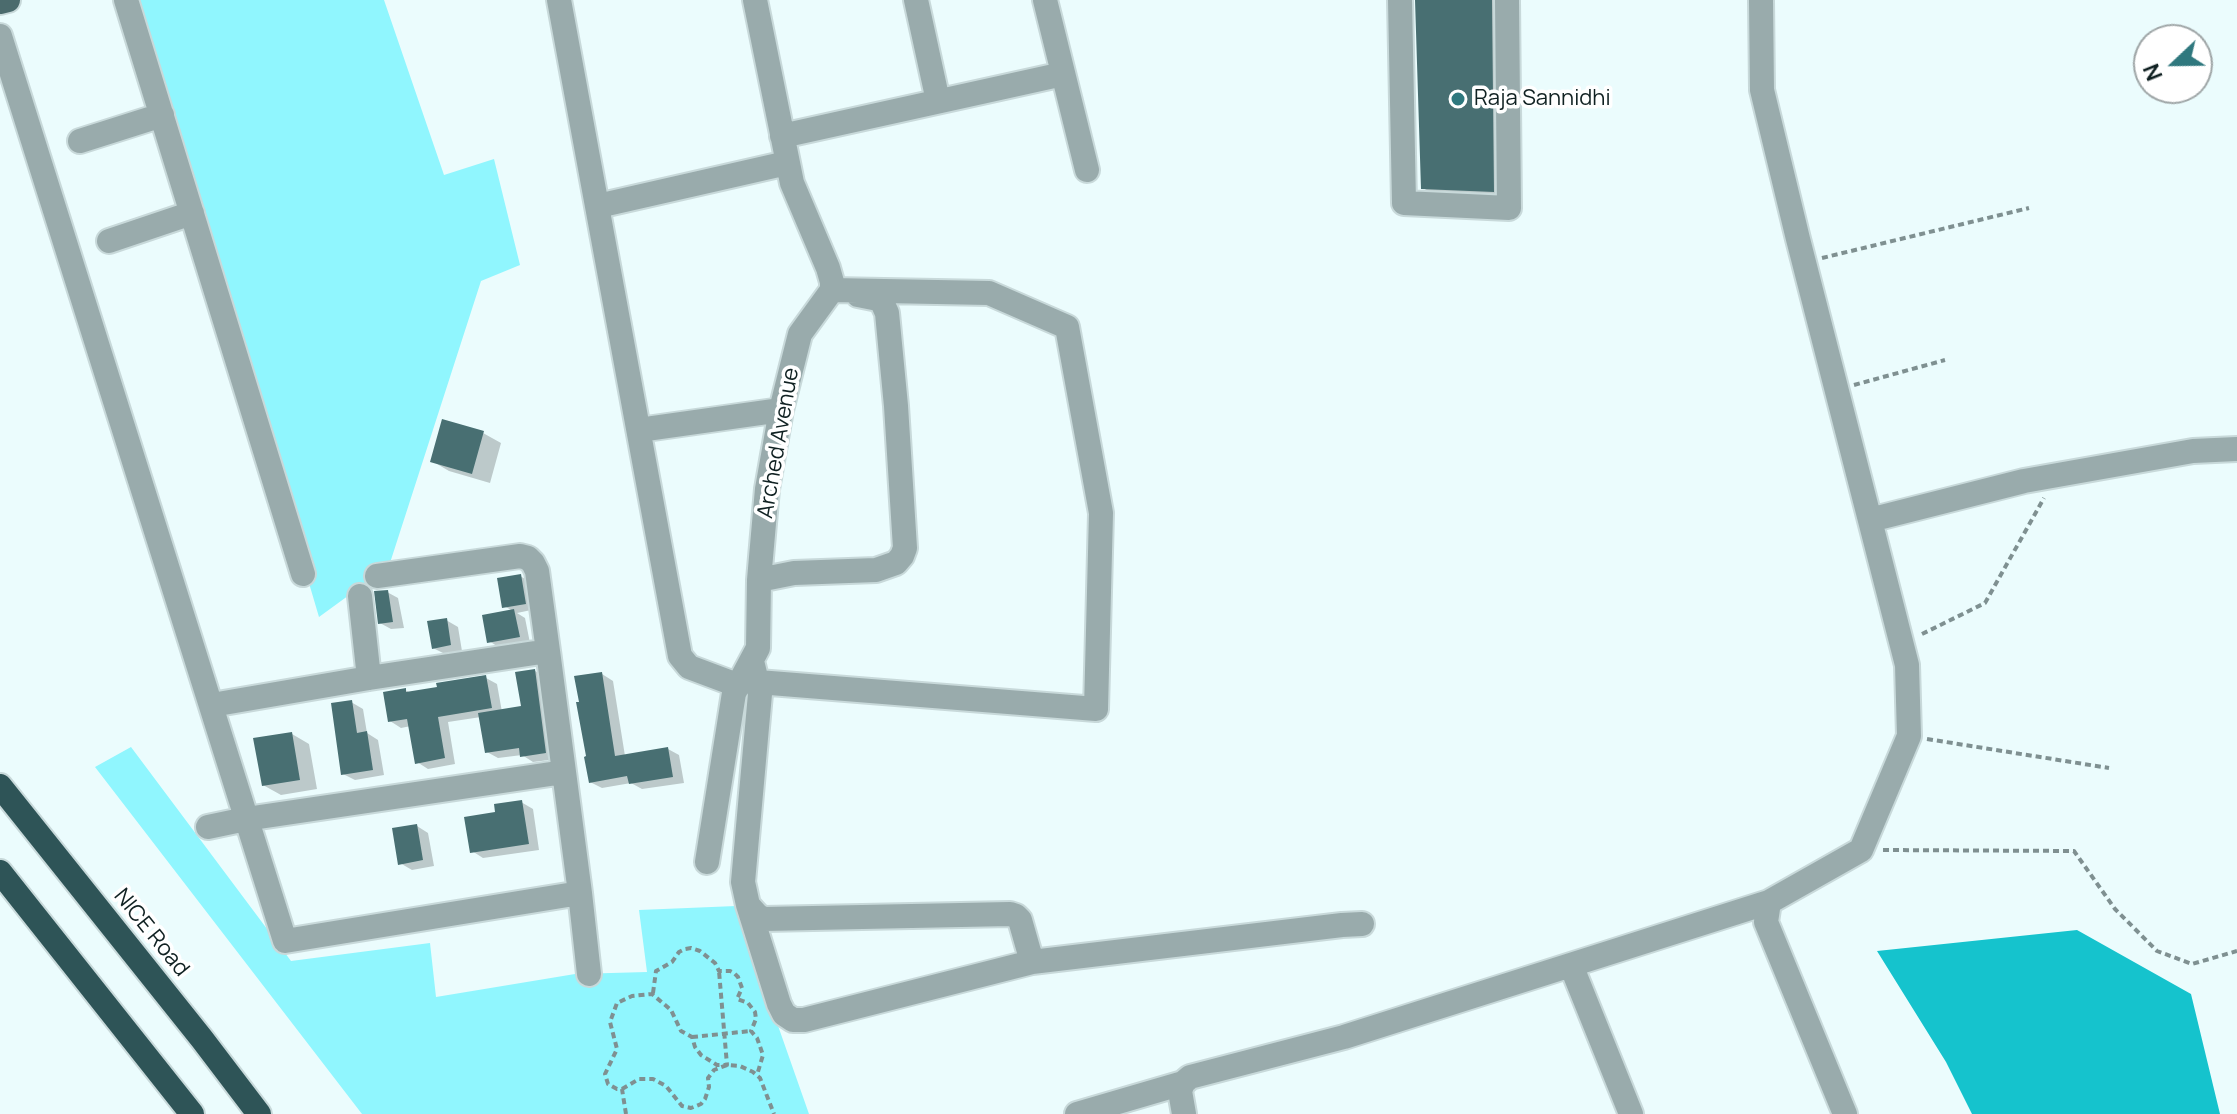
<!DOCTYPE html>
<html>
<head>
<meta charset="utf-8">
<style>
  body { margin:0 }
  #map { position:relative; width:2237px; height:1114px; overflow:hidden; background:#ebfcfd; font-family:Manrope,sans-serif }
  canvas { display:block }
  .north { position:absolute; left:2133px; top:24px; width:80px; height:80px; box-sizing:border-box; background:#fff; border:2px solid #9fa6a7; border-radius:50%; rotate:248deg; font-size:22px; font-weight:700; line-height:32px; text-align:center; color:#102122 }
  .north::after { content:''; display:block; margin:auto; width:28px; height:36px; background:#2f787e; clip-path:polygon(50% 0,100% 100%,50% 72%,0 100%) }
</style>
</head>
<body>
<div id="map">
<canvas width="2237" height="1114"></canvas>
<div class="north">N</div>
</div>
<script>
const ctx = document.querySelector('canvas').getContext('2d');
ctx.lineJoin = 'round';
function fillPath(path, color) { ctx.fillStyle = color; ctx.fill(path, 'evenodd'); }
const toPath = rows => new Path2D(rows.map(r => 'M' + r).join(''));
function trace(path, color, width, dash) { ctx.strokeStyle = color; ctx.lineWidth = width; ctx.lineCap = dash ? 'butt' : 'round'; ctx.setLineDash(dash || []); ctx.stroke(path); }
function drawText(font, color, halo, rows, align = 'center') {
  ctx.font = font + ' Manrope,sans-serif'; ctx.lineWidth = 7; ctx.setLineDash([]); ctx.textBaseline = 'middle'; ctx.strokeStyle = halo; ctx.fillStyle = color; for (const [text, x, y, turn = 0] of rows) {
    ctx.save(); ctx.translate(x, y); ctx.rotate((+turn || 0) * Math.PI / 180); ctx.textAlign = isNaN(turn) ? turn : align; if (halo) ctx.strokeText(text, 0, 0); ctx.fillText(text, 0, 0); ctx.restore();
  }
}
fillPath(toPath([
  [141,0,384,0,444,175,494,159,520,265,481,281,389,566,319,617,137,1],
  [131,747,291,961,430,943,436,997,575,974,647,972,639,910,736,906,809,1114,362,1114,95,767]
]), '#90f6fe');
fillPath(toPath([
  [2077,930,2191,994,2220,1114,1972,1114,1946,1062,1877,951]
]), '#15c3cd');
fillPath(toPath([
  [1417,0,1519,0,1517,205,1446,201,1423,188],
  [443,422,483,433,501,443,490,483,449,471,432,461],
  [520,576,532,583,536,609,517,613,525,618,530,643,500,648,489,641,513,611,504,606],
  [387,592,398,598,404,628,391,629,380,623],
  [446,620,458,627,462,651,445,654,433,648],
  [535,671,546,677,557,759,533,762,522,755,498,758,487,752,481,717,448,722,455,764,428,769,417,762,411,726,401,728,390,721,405,690,411,693,486,678,497,684,502,712,524,708],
  [602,674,613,681,625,756,668,749,679,755,684,783,642,789,631,783,602,788,590,782],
  [351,702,363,709,367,733,378,740,384,775,355,780,343,774],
  [292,734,309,744,317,789,281,795,263,785],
  [521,802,533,809,539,850,483,858,472,851,498,814],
  [417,826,428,833,434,866,412,870,400,863]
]), '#0003');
fillPath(toPath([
  [1415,0,1492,0,1494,192,1421,189],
  [442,419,484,431,472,474,430,462],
  [521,574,526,604,502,608,497,578],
  [388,590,393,622,378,624,374,591],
  [514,609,520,637,487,643,482,615],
  [447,618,451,645,432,649,427,621],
  [535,669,546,753,520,757,519,748,485,753,478,713,521,706,515,672],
  [602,672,615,756,668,747,673,777,629,784,627,776,589,783,584,757,586,756,576,702,579,702,574,676],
  [486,675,492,708,438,717,445,758,415,764,407,719,388,722,383,692,406,688,406,692,437,687,436,683],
  [352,700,357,733,367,731,373,770,341,775,331,703],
  [292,732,300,780,262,786,253,738],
  [522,800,529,844,470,853,464,817,495,812,494,804],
  [417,824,423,860,398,865,392,828]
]), '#486f72');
const minor = toPath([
  [126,0,303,574],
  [559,0,680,656,689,667,737,685],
  [916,0,938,101],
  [1045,0,1087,170],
  [1400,0,1404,203,1509,208,1507,0],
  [1761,0,1762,90,1798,239,1907,665,1909,736,1861,850,1769,902,1766,922,1845,1114],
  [0,36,285,941,580,893,548,651,537,571,533,563,528,558,520,556,377,576],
  [782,136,1063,74],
  [80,141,162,115],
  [598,206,787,163],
  [109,241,192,213],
  [639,430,781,410],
  [1870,520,2024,481,2193,451,2237,449],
  [759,580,794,573,876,570,896,563,902,556,905,548,896,406,887,313,882,302,878,299,858,295],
  [360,596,369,678],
  [752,661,760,694,743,882,748,905,779,1004,784,1014,793,1020,804,1020,1032,962,1342,925,1362,924],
  [758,682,1096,709,1101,513,1067,327,989,293,832,290],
  [212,705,369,678,548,651],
  [208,827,246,819,564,772],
  [707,862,734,693,758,648,759,580,767,489,781,410,800,334,832,290,832,282,828,268,792,183,755,0],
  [580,893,589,974],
  [748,905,758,916,764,919,1010,914,1016,916,1020,920,1032,962],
  [1571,965,1631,1114],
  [1077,1114,1183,1083],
  [1184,1114,1180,1091,1183,1083,1190,1077,1344,1037,1769,902]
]);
const major = toPath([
  [0,2,8,0]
]);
const highway = toPath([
  [0,786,202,1039,259,1114],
  [0,872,192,1114]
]);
trace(minor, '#c8d9da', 28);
trace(major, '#c8d9da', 28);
trace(highway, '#c8d9da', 28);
trace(toPath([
  [1822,258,2029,208],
  [1854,385,1945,360],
  [1922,634,1985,603,2044,498],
  [1927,739,2109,768],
  [1883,850,2074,851,2115,909,2157,951,2192,964,2237,951],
  [653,993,656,971,672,962,679,952,685,949,691,948,700,951,715,963,719,971,730,971,734,973,738,977,742,988,737,999,748,1003,755,1012,756,1019,751,1031,757,1038,763,1055,757,1075],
  [692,1037,751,1031],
  [622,1089,639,1079,653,1079,666,1086,682,1106,691,1108,701,1104,705,1099,709,1087,708,1078,714,1070,727,1065,740,1066,753,1072,760,1078,774,1114],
  [626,1114,622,1089,617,1089,608,1084,605,1074,617,1049,610,1022,617,1003,632,996,652,994,671,1010,681,1031,692,1037,695,1047,701,1055,717,1065,727,1065,719,971]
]), '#7f9091', 4, [6, 4]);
trace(minor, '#99abac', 24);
trace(major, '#4b6b6d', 24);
trace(highway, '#2e5457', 24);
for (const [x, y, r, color] of [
  [1458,99,8,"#2f787e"]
]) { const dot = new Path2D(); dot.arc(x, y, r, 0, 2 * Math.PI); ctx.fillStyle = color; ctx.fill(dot); trace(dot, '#fff', 3); }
drawText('22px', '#102122', '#fff', [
  ["Raja Sannidhi",1474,99]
], 'left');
drawText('22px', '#102122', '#fff', [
  ["Arched Avenue",779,443,-80],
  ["NICE Road",151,933,51]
]);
</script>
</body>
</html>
